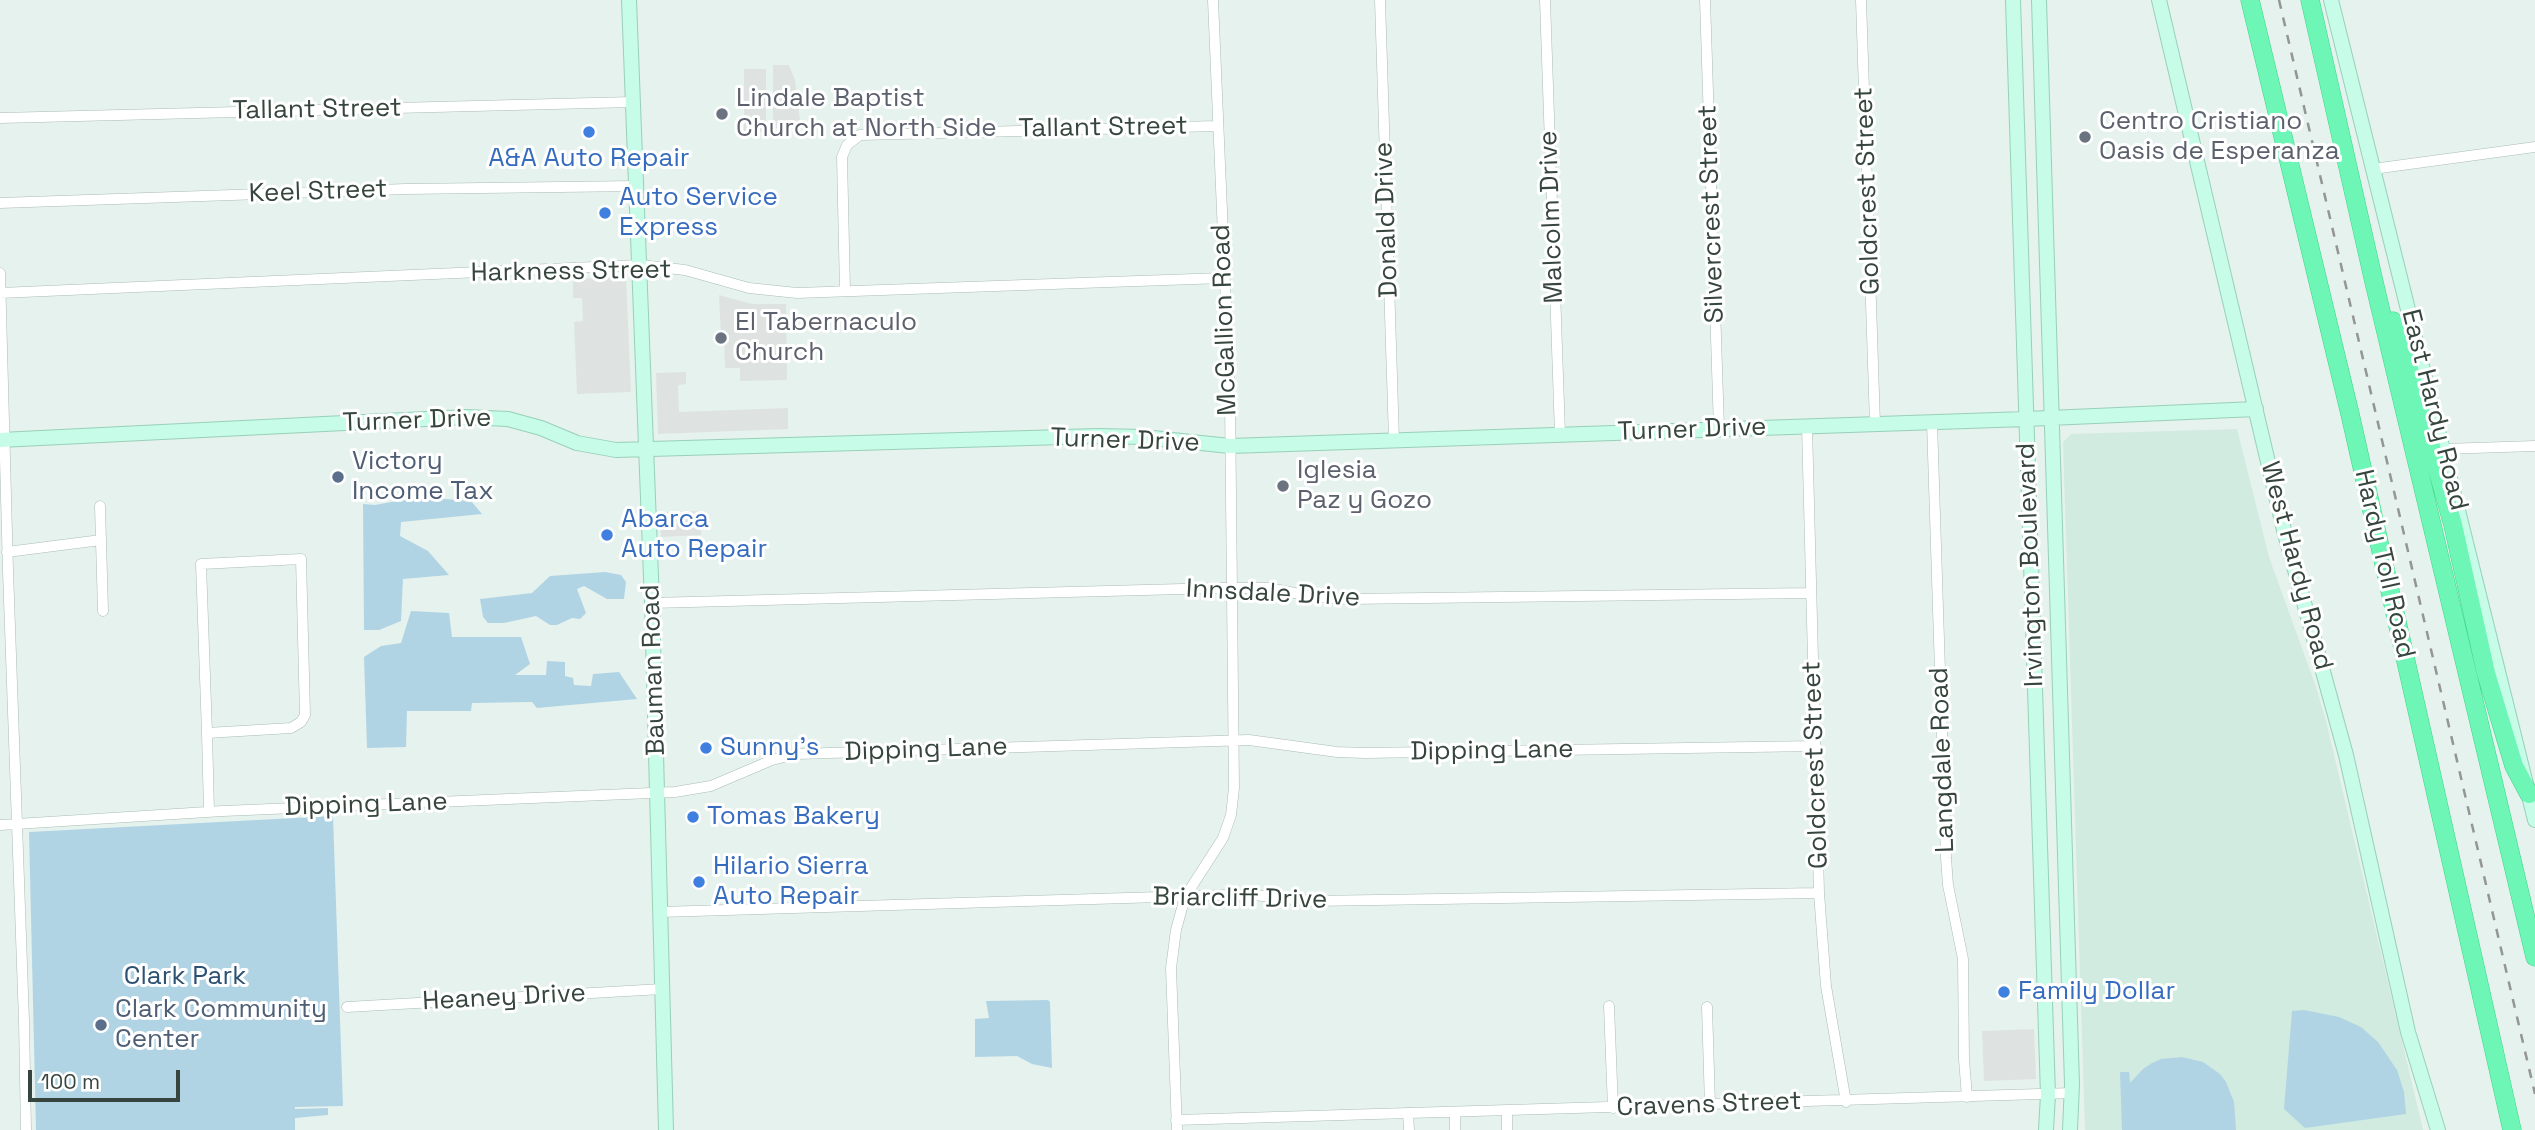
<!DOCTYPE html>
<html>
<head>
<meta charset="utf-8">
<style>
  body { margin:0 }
  #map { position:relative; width:2535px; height:1130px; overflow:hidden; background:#e6f2ed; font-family:"Space Grotesk",sans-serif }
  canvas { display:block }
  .scale { position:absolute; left:28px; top:1070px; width:152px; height:32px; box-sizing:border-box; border:4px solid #36453d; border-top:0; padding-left:9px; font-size:21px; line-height:24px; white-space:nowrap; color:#36453d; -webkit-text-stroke:5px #fff; paint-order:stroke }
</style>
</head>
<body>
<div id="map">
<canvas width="2535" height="1130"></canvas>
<div class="scale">100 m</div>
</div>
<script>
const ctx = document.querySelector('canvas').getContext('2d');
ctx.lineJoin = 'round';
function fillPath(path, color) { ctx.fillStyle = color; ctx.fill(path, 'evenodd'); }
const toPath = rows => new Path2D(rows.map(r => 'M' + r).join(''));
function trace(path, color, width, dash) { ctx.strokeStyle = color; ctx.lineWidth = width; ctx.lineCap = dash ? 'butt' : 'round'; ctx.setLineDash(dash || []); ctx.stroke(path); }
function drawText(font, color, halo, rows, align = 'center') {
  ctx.font = font + ' "Space Grotesk",sans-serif'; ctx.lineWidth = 6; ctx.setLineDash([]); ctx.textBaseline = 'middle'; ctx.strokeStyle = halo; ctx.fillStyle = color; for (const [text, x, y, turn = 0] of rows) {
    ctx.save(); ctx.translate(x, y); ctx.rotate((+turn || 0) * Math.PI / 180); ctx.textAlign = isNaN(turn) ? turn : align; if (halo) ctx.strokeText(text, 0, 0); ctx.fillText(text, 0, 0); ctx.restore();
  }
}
fillPath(toPath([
  [2237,429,2269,557,2316,687,2326,721,2423,1130,2085,1130,2063,442,2071,434]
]), '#d1ebe0');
fillPath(toPath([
  [419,497,471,501,482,514,401,522,400,536,428,551,449,575,403,579,401,621,379,630,364,630,363,504,375,505],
  [605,572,621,575,626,582,624,599,607,599,584,586,577,589,586,613,580,619,572,618,557,625,550,625,536,616,504,623,488,623,483,617,480,599,532,593,550,576],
  [411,611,449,613,452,637,521,637,530,664,515,675,546,675,547,661,565,662,565,676,573,678,574,685,591,686,593,674,619,672,637,699,537,708,532,702,472,703,471,711,407,711,406,747,367,748,364,657,381,646,401,643],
  [333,816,343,1106,295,1107,295,1109,328,1108,328,1115,295,1118,295,1130,36,1130,29,832],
  [1048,1000,1050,1002,1052,1068,1032,1064,1017,1056,975,1057,975,1019,989,1018,986,1001],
  [2304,1010,2339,1017,2361,1027,2378,1042,2397,1070,2404,1092,2406,1114,2305,1128,2284,1109,2292,1011],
  [2182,1057,2203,1062,2220,1074,2226,1082,2234,1102,2236,1130,2122,1130,2120,1072,2129,1072,2130,1083,2143,1069,2152,1063,2161,1059]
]), '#b1d4e5');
fillPath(toPath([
  [773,65,789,65,795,80,801,129,773,128],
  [766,69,766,132,744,132,744,69],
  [626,277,631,392,577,394,574,322,583,321,582,298,573,298,573,279],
  [719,295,752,304,786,304,787,380,740,381,740,368,725,368,724,338,721,338],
  [686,372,686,384,678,385,679,412,788,408,788,429,658,434,656,373],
  [701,511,701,535,661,537,660,512],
  [2034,1029,2036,1079,1984,1081,1982,1031]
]), '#dee3e1');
const street = toPath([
  [1380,0,1394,440],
  [1545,0,1560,434],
  [1705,0,1719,429],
  [1861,0,1875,424],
  [0,118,633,102],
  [2373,169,2535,147],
  [0,203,406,189,637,186],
  [0,273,8,571,24,1021,26,1130],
  [845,291,842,157,847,145,860,135,1217,126],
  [0,293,640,265,685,270,749,288,797,293,1223,278],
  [1932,422,1946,858,1948,885,1963,959,1964,1059,1967,1097],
  [1807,426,1819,893,1826,986,1846,1102],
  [2443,449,2535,446],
  [100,506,103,611],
  [7,552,101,540],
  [652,603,1220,588,1269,588,1315,597,1348,599,1811,593],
  [207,733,291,728,301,722,305,715,301,559,201,564,207,733,209,812],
  [0,825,223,811,675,792,711,786,772,760,797,754,1249,740,1337,752,1365,753,1816,746],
  [660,912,1227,895,1253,895,1313,901,1819,893],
  [1609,1006,1613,1108],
  [347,1007,662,989],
  [1707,1007,1710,1105],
  [1507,1111,1507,1130],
  [1455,1112,1455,1130],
  [1408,1113,1409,1130],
  [1176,1120,2073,1093],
  [1177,1130,1171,968,1176,930,1185,897,1223,838,1231,815,1234,788,1230,399,1213,0]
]);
const secondary = toPath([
  [629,0,652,603,666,1130],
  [2013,0,2048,1095,2046,1130],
  [2039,0,2072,1084,2070,1130],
  [2159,0,2284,530,2346,755,2408,1032,2438,1130],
  [2331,0,2535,820],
  [0,440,466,417,508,419,541,428,577,443,616,450,1098,436,1143,437,1230,446,2026,419,2256,409]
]);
const highway = toPath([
  [2250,0,2350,414,2512,1130],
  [2310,0,2374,282,2535,957],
  [2393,321,2399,334,2453,525,2486,673,2514,766,2529,794]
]);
trace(street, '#a9bdb3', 11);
trace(secondary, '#98d0b9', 16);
trace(highway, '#3dd589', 19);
trace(street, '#fff', 10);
trace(secondary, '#c7fce8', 14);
trace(highway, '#6df6b6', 18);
trace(toPath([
  [2279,0,2535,1094]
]), '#959595', 2.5, [9, 9]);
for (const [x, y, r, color] of [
  [722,114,7,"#6b7280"],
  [589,132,7,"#3f7fe0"],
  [2085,137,7,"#6b7280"],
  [605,213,7,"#3f7fe0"],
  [721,338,7,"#6b7280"],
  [338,477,7,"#5c6f8a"],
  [1283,486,7,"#6b7280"],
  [607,535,7,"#3f7fe0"],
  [706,748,7,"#3f7fe0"],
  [693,817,7,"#3f7fe0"],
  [699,882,7,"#3f7fe0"],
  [2004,992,7,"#3f7fe0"],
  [101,1025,7,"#5c6f8a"]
]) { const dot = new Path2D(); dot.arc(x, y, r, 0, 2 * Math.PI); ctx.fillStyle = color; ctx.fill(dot); trace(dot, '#fff', 2.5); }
drawText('26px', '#5b616d', '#fff', [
  ["Lindale Baptist",736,99],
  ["Church at North Side",736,129],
  ["Centro Cristiano",2099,122],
  ["Oasis de Esperanza",2099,152],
  ["El Tabernaculo",735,323],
  ["Church",735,353],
  ["Iglesia",1297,471],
  ["Paz y Gozo",1297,501]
], 'left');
drawText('26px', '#36453d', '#fff', [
  ["Tallant Street",317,110,-1],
  ["Tallant Street",1103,128,-1],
  ["Goldcrest Street",1868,191,-92],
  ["Keel Street",318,192,-2],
  ["Silvercrest Street",1712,214,-92],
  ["Malcolm Drive",1552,217,-92],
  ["Donald Drive",1387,220,-92],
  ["Harkness Street",571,272,-1],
  ["McGallion Road",1225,320,-92],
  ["East Hardy Road",2434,410,76],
  ["Turner Drive",417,421,-2],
  ["Turner Drive",1692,430,-2],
  ["Turner Drive",1125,441,2],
  ["Hardy Toll Road",2384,564,77],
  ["Irvington Boulevard",2031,565,-92],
  ["West Hardy Road",2296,566,75],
  ["Innsdale Drive",1273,594,3],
  ["Bauman Road",654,670,-92],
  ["Dipping Lane",926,750,-2],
  ["Dipping Lane",1492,751,-1],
  ["Langdale Road",1943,760,-92],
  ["Goldcrest Street",1816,765,-92],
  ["Dipping Lane",366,805,-2],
  ["Briarcliff Drive",1240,899,1],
  ["Heaney Drive",504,998,-3],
  ["Cravens Street",1709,1105,-2]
]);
drawText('26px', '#366cbe', '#fff', [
  ["A&A Auto Repair",589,159,"center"],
  ["Auto Service",619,198],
  ["Express",619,228],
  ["Abarca",621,520],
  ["Auto Repair",621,550],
  ["Sunny's",720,748],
  ["Tomas Bakery",707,817],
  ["Hilario Sierra",713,867],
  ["Auto Repair",713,897],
  ["Family Dollar",2018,992]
], 'left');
drawText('26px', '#4e5e75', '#fff', [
  ["Victory",352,462],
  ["Income Tax",352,492],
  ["Clark Community",115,1010],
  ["Center",115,1040]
], 'left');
drawText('26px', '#2c5173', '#fff', [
  ["Clark Park",185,977]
]);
</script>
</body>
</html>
